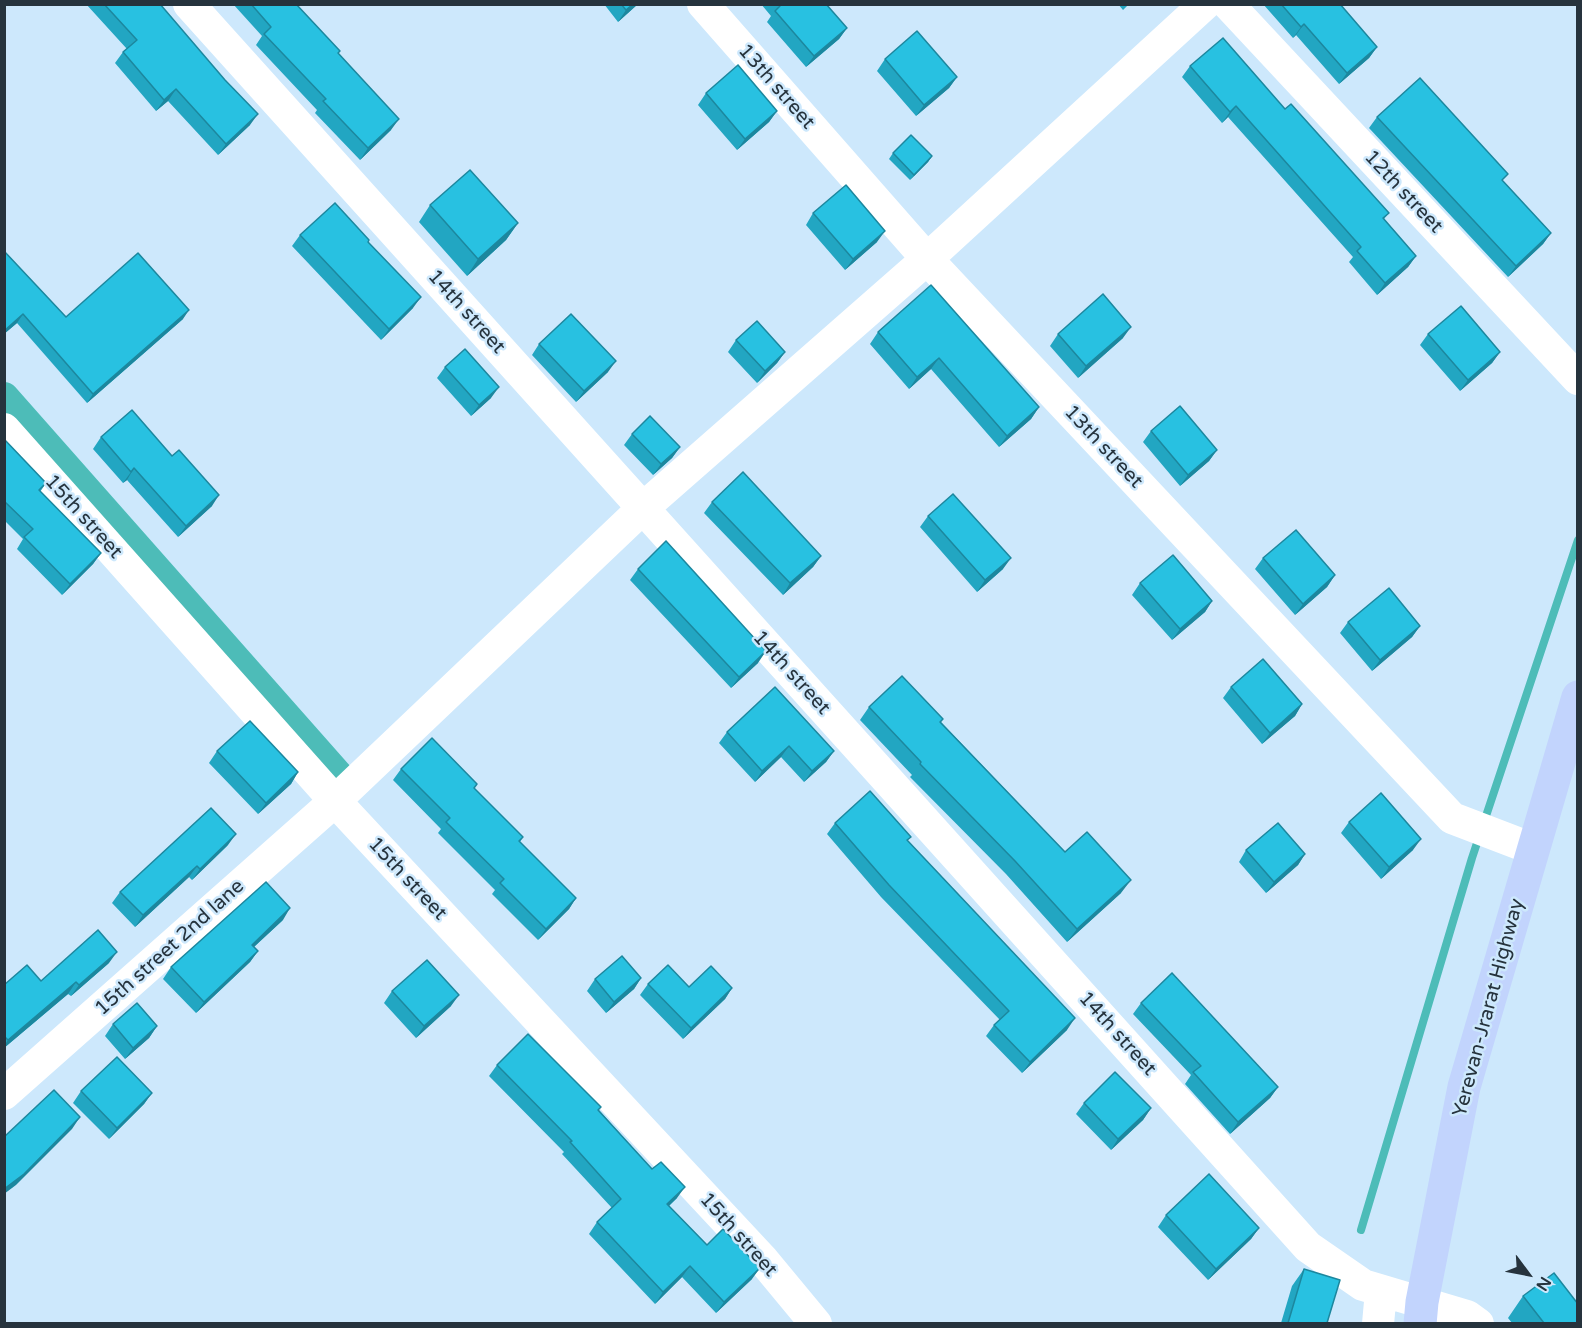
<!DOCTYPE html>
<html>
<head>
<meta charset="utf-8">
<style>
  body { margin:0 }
  #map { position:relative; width:1582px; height:1328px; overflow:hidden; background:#cde8fc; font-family:"Varela Round",sans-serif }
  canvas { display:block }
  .frame { position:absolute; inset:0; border:6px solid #26333d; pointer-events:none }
  .north { position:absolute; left:1498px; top:1244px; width:60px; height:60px; -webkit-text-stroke:4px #cde8fc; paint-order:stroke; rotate:122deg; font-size:16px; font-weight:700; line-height:24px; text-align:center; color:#26333d }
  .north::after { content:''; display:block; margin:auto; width:21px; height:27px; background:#26333d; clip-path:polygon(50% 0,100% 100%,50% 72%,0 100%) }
</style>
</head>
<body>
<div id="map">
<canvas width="1582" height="1328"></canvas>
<div class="frame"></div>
<div class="north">N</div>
</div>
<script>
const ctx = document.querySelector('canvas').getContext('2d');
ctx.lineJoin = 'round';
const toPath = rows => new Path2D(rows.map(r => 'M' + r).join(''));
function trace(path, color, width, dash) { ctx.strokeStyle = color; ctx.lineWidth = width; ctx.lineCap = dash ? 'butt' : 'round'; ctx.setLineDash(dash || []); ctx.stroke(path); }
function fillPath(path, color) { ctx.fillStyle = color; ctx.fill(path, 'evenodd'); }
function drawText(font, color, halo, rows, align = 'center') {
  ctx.font = font + ' "Varela Round",sans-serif'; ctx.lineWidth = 5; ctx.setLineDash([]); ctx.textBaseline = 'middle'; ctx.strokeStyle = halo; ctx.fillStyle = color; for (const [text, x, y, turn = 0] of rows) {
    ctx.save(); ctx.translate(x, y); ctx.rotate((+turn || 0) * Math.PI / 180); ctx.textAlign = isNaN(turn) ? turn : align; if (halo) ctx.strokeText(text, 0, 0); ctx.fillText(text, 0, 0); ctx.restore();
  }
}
trace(toPath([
  [1361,1230,1472,858,1578,540]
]), '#4dbcb8', 8);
trace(toPath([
  [4,397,338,775]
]), '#4dbcb8', 30);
trace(toPath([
  [189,4,1308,1247,1363,1285,1467,1316,1478,1324],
  [703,4,927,259,1452,818,1533,849],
  [1228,4,1578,379],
  [4,429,335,801,763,1260,816,1324],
  [4,1094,335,801,642,509,927,259,1205,4],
  [1378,1324,1381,1291]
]), '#fff', 32);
trace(toPath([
  [1420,1324,1422,1302,1464,1087,1578,697]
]), '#c2d4fd', 33);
fillPath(toPath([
  [86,4,160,4,250,125,218,155,168,101,156,111,115,63,123,52,127,49],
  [233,4,296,4,338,54,391,130,360,160,315,113,317,110,256,45,262,36],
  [604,4,638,4,618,22],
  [761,4,826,4,847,28,839,39,806,67,767,22,771,16],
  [1118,4,1129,4,1123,10],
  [1263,4,1340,4,1377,47,1369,58,1339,84,1296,35,1293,38],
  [885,59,957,77,949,88,916,116,877,71],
  [1190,66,1285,109,1389,213,1384,219,1416,256,1408,267,1377,295,1349,262,1353,257,1228,117,1222,123,1182,77],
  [706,93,777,111,769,122,737,150,698,105],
  [1377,117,1503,181,1551,233,1543,244,1508,277,1369,128],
  [893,153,932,156,928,162,910,180,889,159],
  [430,205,518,223,506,240,467,276,419,222],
  [813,213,877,242,845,270,806,225],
  [300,235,413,308,381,340,292,246],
  [4,251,66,317,183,319,87,403,17,323,4,334],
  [931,285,1039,407,1031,419,999,447,931,369,909,389,870,344,878,332],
  [1058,334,1123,338,1078,378,1050,346],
  [1428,334,1500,352,1492,363,1460,391,1420,345],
  [736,340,785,352,777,363,757,383,728,352],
  [539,344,608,372,576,402,532,355],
  [445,367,491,398,471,416,437,378],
  [1151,431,1217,450,1209,461,1180,486,1143,442],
  [632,434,680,447,672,458,653,475,624,445],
  [101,437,212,506,178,537,127,480,123,483,93,449],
  [4,439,46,483,40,492,101,553,93,564,62,595,17,549,23,539,4,520],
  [712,502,821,556,813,567,783,595,704,513],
  [928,516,1003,569,977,592,920,527],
  [1263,558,1335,575,1327,587,1295,615,1255,569],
  [638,569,758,663,731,688,630,580],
  [1140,583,1212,601,1205,612,1172,640,1132,595],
  [1348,622,1420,626,1412,637,1372,671,1340,633],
  [1231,687,1302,704,1295,716,1262,744,1223,698],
  [869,707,943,719,941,722,1065,852,1121,893,1067,942,1006,874,910,777,912,775,860,720],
  [727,732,834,751,826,762,804,782,781,757,755,782,719,743],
  [217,751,298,772,291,784,258,814,209,763],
  [401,769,474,788,523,837,520,842,576,898,569,909,538,940,492,894,495,890,438,833,441,829,393,780],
  [1349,822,1413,850,1381,879,1341,833],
  [835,823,911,837,907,841,1067,1030,1022,1073,986,1036,994,1025,1000,1020,881,897,827,834],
  [228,845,192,880,189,877,135,927,112,903,120,892],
  [1246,850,1305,854,1298,865,1266,893,1239,862],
  [283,920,254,947,258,951,250,962,196,1013,163,979,171,967],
  [109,963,71,996,68,994,4,1048,4,985,41,981],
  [641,978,634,989,606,1013,587,991,595,979],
  [648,984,689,987,732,988,725,999,683,1039,640,995],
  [392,991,451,1006,416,1038,384,1003],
  [1141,1003,1278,1087,1270,1098,1230,1134,1185,1084,1191,1075,1133,1014],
  [113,1024,157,1026,149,1038,125,1059,105,1036],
  [497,1065,599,1110,677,1198,669,1206,707,1245,752,1279,716,1313,682,1277,655,1304,589,1234,597,1222,612,1208,562,1154,564,1152,489,1076],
  [81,1091,152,1093,144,1104,109,1139,73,1103],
  [1084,1103,1151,1108,1143,1120,1111,1150,1076,1114],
  [1166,1215,1259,1228,1251,1239,1208,1280,1158,1227],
  [1304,1269,1327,1323,1281,1323,1292,1286],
  [1523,1296,1578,1323,1512,1323,1508,1318]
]), '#22a6c2');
fillPath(toPath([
  [633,4,638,4,618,22,626,10],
  [1304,24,1296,35,1293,38,1301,27],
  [847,28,839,39,806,67,814,56],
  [1377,47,1369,58,1339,84,1347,73],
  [957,77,949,88,916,116,924,105],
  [176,89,168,101,156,111,164,100],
  [1236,106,1228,117,1222,123,1230,112],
  [777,111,769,122,737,150,745,139],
  [258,114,250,125,218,155,226,144],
  [399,119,391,130,360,160,368,148],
  [932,156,928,162,910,180,914,175],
  [518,223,506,240,467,276,478,259],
  [885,231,877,242,845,270,853,259],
  [1551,233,1543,244,1508,277,1516,266],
  [1416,256,1408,267,1377,295,1385,283],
  [421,297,413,308,381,340,389,329],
  [189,310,183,319,87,403,93,394],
  [23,314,17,323,4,334,4,331],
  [1131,327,1123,338,1078,378,1086,366],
  [785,352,777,363,757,383,765,371],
  [1500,352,1492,363,1460,391,1468,380],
  [939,358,931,369,909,389,917,377],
  [616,361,608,372,576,402,584,391],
  [499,387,491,398,471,416,479,405],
  [1039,407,1031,419,999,447,1007,436],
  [680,447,672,458,653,475,661,464],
  [1217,450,1209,461,1180,486,1188,475],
  [134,468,127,480,123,483,131,472],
  [219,495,212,506,178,537,186,526],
  [101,553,93,564,62,595,70,584],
  [821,556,813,567,783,595,790,583],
  [1011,558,1003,569,977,592,985,580],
  [1335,575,1327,587,1295,615,1303,604],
  [1212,601,1205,612,1172,640,1180,629],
  [1420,626,1412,637,1372,671,1380,660],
  [766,651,758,663,731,688,739,677],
  [1302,704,1295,716,1262,744,1270,733],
  [789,746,781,757,755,782,762,771],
  [834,751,826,762,804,782,812,771],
  [298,772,291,784,258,814,266,803],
  [236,834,228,845,192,880,200,869],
  [1421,839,1413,850,1381,879,1389,867],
  [1305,854,1298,865,1266,893,1274,882],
  [197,866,189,877,135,927,143,915],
  [1131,880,1121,893,1067,942,1077,929],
  [576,898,569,909,538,940,546,929],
  [290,908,283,920,244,956,252,945],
  [258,951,250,962,196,1013,204,1002],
  [117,952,109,963,71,996,79,985],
  [641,978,634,989,606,1013,614,1002],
  [76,982,68,994,4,1048,4,1046,8,1040],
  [732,988,725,999,683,1039,691,1028],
  [459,995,451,1006,416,1038,424,1026],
  [1075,1018,1067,1030,1022,1073,1030,1062],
  [157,1026,149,1038,125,1059,133,1048],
  [1278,1087,1270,1098,1230,1134,1238,1122],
  [152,1093,144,1104,109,1139,117,1128],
  [1151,1108,1143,1120,1111,1150,1118,1139],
  [80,1117,72,1129,16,1185,4,1194,4,1189],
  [685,1187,677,1198,659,1215,667,1204],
  [1259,1228,1251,1239,1208,1280,1216,1269],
  [690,1266,682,1277,655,1304,663,1292],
  [760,1268,752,1279,716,1313,724,1302]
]), '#1c879e');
const building = toPath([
  [104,4,160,4,225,80,258,114,226,144,176,89,164,100,123,52,137,40,104,4],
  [251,4,296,4,340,51,338,53,399,119,368,148,323,101,326,99,264,34,271,27,251,4],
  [621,4,633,4,626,10,621,4],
  [778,4,826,4,847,28,814,56,775,11,780,6,778,4],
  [1281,4,1340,4,1377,47,1347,73,1304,24,1301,27,1281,4],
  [917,31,957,77,924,105,885,59,917,31],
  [1223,38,1285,109,1291,104,1389,213,1383,218,1416,256,1385,283,1357,251,1361,247,1236,106,1230,112,1190,66,1223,38],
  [738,65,777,111,745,139,706,93,738,65],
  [1420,78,1508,174,1502,180,1551,233,1516,266,1377,117,1420,78],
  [911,135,932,156,914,175,893,153,911,135],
  [470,170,518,223,478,259,430,205,470,170],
  [846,185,885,231,853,259,813,213,846,185],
  [335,203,369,240,368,242,421,297,389,329,300,235,335,203],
  [4,251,66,317,138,253,189,310,93,394,23,314,4,331,4,251],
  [931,285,1039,407,1007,436,939,358,917,377,878,332,931,285],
  [1103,294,1131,327,1086,366,1058,334,1103,294],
  [1461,306,1500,352,1468,380,1428,334,1461,306],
  [571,314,616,361,584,391,539,344,571,314],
  [757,321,785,352,765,371,736,340,757,321],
  [465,349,499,387,479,405,445,367,465,349],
  [1180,406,1217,450,1188,475,1151,431,1180,406],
  [132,410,172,456,179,450,219,495,186,526,134,468,131,472,101,437,132,410],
  [650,416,680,447,661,464,632,434,650,416],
  [4,439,46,483,39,490,101,553,70,584,24,537,33,529,4,501,4,439],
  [743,472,821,556,790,583,712,502,743,472],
  [953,494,1011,558,985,580,928,516,953,494],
  [1296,530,1335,575,1303,604,1263,558,1296,530],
  [666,541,766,651,739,677,638,569,666,541],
  [1173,555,1212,601,1180,629,1140,583,1173,555],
  [1389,588,1420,626,1380,660,1348,622,1389,588],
  [1263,659,1302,704,1270,733,1231,687,1263,659],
  [902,676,943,719,940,722,1065,852,1087,832,1131,880,1077,929,1015,861,920,764,921,762,869,707,902,676],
  [775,687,834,751,812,771,789,746,762,771,727,732,775,687],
  [250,721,298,772,266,803,217,751,250,721],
  [432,738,477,784,474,788,523,837,519,841,576,898,546,929,500,883,504,879,446,822,450,818,401,769,432,738],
  [870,791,911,837,907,840,1075,1018,1030,1062,994,1025,1009,1011,889,885,835,823,870,791],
  [1381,793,1421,839,1389,867,1349,822,1381,793],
  [211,808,236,834,200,869,197,866,143,915,120,892,211,808],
  [1278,823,1305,854,1274,882,1246,850,1278,823],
  [266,882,290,908,252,945,258,951,204,1002,171,967,266,882],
  [98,930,117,952,79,985,76,982,8,1040,4,1036,4,985,27,965,41,981,98,930],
  [622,956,641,978,614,1002,595,979,622,956],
  [427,960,459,995,424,1026,392,991,427,960],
  [668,965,689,987,711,966,732,988,691,1028,648,984,668,965],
  [1172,973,1278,1087,1238,1122,1193,1072,1201,1066,1141,1003,1172,973],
  [137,1003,157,1026,133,1048,113,1024,137,1003],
  [528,1034,601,1107,598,1110,652,1169,661,1162,685,1187,667,1204,707,1245,723,1229,760,1268,724,1302,690,1266,663,1292,597,1222,621,1199,570,1142,572,1141,497,1065,528,1034],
  [117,1057,152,1093,117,1128,81,1091,117,1057],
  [1115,1072,1151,1108,1118,1139,1084,1103,1115,1072],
  [54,1090,80,1117,24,1174,4,1189,4,1137,54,1090],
  [1209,1174,1259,1228,1216,1269,1166,1215,1209,1174],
  [1304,1269,1340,1280,1327,1323,1288,1323,1304,1269],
  [1554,1273,1578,1304,1578,1323,1544,1323,1523,1296,1554,1273]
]);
fillPath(building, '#28c1e1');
trace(building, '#1c879e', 1.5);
drawText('20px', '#26333d', '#cde8fc', [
  ["13th street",776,87,49],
  ["12th street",1403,192,47],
  ["14th street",466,312,48],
  ["13th street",1103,447,47],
  ["15th street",83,517,48],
  ["14th street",791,673,48],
  ["15th street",407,879,47],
  ["15th street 2nd lane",170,948,-42],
  ["Yerevan-Jrarat Highway",1489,1008,-75],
  ["14th street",1117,1034,48],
  ["15th street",738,1235,48]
]);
</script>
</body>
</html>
